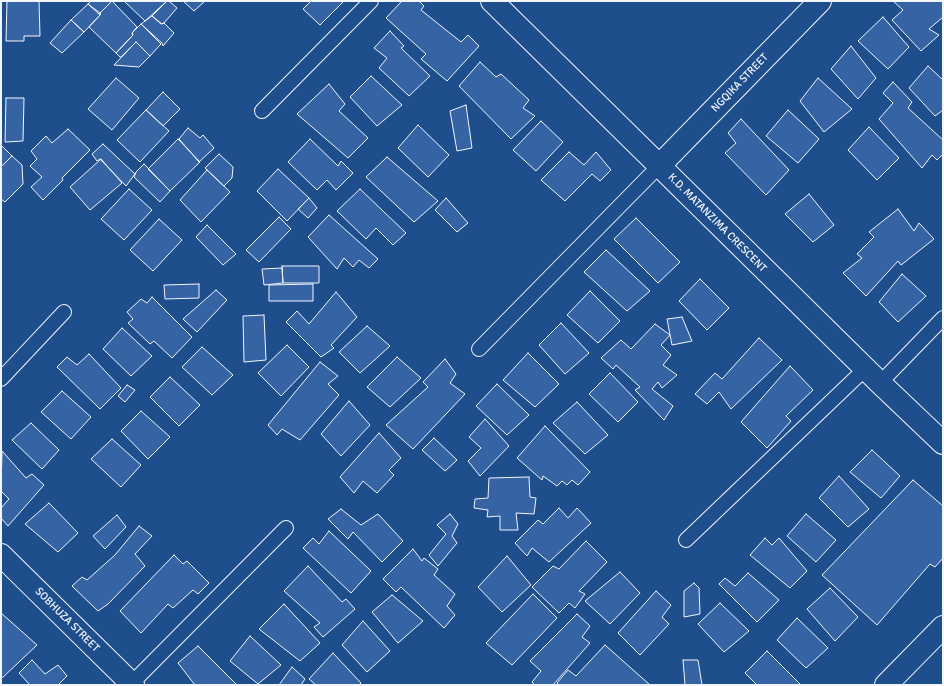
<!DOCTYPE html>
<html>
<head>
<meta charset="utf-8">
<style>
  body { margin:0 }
  #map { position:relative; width:944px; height:686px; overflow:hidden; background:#1f4e8c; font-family:Signika,sans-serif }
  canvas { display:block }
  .frame { position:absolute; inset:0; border:2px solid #f2f6ff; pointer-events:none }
</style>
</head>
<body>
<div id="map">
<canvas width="944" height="686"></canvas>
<div class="frame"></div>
</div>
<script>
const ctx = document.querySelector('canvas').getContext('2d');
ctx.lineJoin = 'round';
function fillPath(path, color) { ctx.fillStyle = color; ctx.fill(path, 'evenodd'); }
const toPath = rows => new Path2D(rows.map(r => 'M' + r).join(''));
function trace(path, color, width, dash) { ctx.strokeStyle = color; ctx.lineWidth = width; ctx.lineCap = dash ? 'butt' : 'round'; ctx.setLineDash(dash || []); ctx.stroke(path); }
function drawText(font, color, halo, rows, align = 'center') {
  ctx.font = font + ' Signika,sans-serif'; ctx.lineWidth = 3; ctx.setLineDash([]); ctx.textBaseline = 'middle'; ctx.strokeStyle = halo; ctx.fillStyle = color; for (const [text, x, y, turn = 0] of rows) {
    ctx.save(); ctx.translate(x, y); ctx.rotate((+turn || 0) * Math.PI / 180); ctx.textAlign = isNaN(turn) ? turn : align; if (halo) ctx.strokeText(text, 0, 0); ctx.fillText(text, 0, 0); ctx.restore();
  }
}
const building = toPath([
  [7,1,39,1,40,36,24,36,24,41,6,41,7,1],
  [91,1,112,1,100,13,100,15,88,4,91,1],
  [112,1,137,27,132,33,133,35,116,53,89,27,100,15,100,13,112,1],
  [124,1,167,1,145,21,124,1],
  [167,1,169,1,177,8,164,23,161,24,152,16,167,1],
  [183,1,205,1,194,11,183,1],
  [311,1,344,1,320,25,303,9,311,1],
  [402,1,419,1,424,6,421,10,461,42,468,35,479,46,447,81,421,59,426,54,386,18,402,1],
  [893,1,943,1,943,17,929,29,939,35,921,51,892,20,903,10,893,1],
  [88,4,100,13,100,15,84,32,71,20,88,4],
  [152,16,162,24,164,23,174,33,163,46,162,43,141,24,152,16],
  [883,17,909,47,888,69,858,41,883,17],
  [71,20,84,32,62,53,50,43,71,20],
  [141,24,161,44,150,56,136,42,121,57,120,57,116,53,133,35,132,33,141,24],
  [390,31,404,46,401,48,430,76,409,96,379,68,387,58,374,48,390,31],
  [136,42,150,56,139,67,114,65,136,42],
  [851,46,876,78,858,99,831,69,851,46],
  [480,62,496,77,501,74,529,100,523,108,535,116,511,139,459,86,480,62],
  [928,66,943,80,943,110,935,116,909,88,928,66],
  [371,76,402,105,377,126,350,97,371,76],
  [116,78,139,98,112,130,88,109,116,78],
  [818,78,852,109,824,132,800,101,818,78],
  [893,82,912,102,908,108,943,140,943,154,937,160,932,155,922,168,879,119,893,103,883,93,893,82],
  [329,84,345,104,339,111,368,138,348,158,297,114,329,84],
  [163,92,180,109,163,126,146,110,163,92],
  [6,98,24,98,23,141,5,142,6,98],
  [466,105,472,148,457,151,450,111,466,105],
  [146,110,169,131,140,162,117,140,146,110],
  [788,110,819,139,798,163,766,136,788,110],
  [741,119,789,170,766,195,725,153,736,143,728,133,741,119],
  [541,121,563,142,536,171,513,150,541,121],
  [418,125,449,155,428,177,398,148,418,125],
  [869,127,899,158,877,180,848,150,869,127],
  [188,128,200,138,203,135,214,148,199,162,179,139,188,128],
  [68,129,90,150,62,178,63,180,43,200,31,187,42,177,30,166,37,159,31,151,46,136,52,143,68,129],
  [178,139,200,162,170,191,148,169,178,139],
  [310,139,338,166,341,161,353,173,336,190,327,180,317,190,288,162,310,139],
  [103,144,135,174,126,186,100,159,97,161,92,154,103,144],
  [1,145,12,156,1,167,1,145],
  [569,152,584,165,596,152,611,170,600,181,592,174,565,201,541,180,569,152],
  [219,154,233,167,232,178,224,186,205,168,219,154],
  [12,156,22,165,23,184,5,202,1,199,1,167,12,156],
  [387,157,438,201,414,222,366,177,387,157],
  [101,159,122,183,90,210,70,187,101,159],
  [144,164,170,191,160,202,134,177,136,172,144,164],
  [278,169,309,198,287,221,257,191,278,169],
  [207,170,230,192,201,222,180,200,207,170],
  [129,189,152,210,124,240,101,219,129,189],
  [360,189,406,233,393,245,376,228,366,239,337,211,360,189],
  [809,194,834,225,813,242,785,214,809,194],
  [309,198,317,208,308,218,298,209,309,198],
  [446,198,468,223,457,232,435,210,446,198],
  [898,209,914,231,919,223,934,239,901,265,898,261,866,296,843,273,862,258,857,254,874,237,869,232,898,209],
  [329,215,378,259,369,268,359,260,353,267,344,258,337,269,308,237,329,215],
  [279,217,291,229,259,262,246,250,279,217],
  [636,218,680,262,658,283,614,239,636,218],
  [159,219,182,240,153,271,130,250,159,219],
  [207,225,236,254,223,265,196,237,207,225],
  [606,250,650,291,627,311,584,272,606,250],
  [282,266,319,266,319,283,283,283,282,266],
  [282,268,283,283,264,285,262,269,282,268],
  [902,274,926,296,898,322,879,302,902,274],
  [700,279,729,308,707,330,679,301,700,279],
  [199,284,199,298,165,299,164,285,199,284],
  [313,284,313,301,269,301,269,285,313,284],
  [216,290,227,300,197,332,183,319,216,290],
  [590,291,620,321,598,343,567,315,590,291],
  [336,292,357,317,331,345,334,348,321,357,286,322,297,311,309,324,336,292],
  [152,297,192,337,172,358,154,341,150,344,128,323,133,319,127,312,141,299,147,303,152,297],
  [264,315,266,360,244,362,243,316,264,315],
  [682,317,692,341,672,345,667,319,682,317],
  [561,323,589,353,565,374,539,345,561,323],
  [655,324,670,335,661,345,671,355,663,365,677,375,662,388,658,382,652,389,673,406,664,420,635,390,640,387,616,365,613,369,601,358,621,340,631,349,655,324],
  [367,326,390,346,360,373,339,352,367,326],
  [122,328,152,356,131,376,103,349,122,328],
  [759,338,782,360,731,409,719,392,707,404,695,394,715,373,722,379,759,338],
  [287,345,309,367,281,396,258,373,287,345],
  [202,347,233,375,212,395,182,367,202,347],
  [528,353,559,384,535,407,503,380,528,353],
  [89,354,121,388,100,409,57,367,67,357,77,365,89,354],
  [397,357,421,378,390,407,367,387,397,357],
  [445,359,456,374,450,383,465,394,413,449,386,425,428,387,423,382,445,359],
  [320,362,338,376,328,384,339,395,300,440,282,429,277,435,268,425,320,362],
  [790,366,813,390,786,416,791,421,767,448,741,422,790,366],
  [610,373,638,402,618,422,589,394,610,373],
  [170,377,200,405,179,426,150,397,170,377],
  [497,384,529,415,507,435,476,406,497,384],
  [127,385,135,390,125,402,118,396,127,385],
  [62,391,91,417,71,439,41,412,62,391],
  [349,401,370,425,341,456,321,434,349,401],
  [577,402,608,435,585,454,553,423,577,402],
  [141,411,170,437,148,459,121,431,141,411],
  [485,419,509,446,480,476,468,461,481,448,469,437,485,419],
  [31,423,59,450,42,469,12,440,31,423],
  [545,426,590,472,578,485,572,480,567,485,562,481,557,486,543,476,542,480,517,458,545,426],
  [379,433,401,458,389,470,394,475,377,493,363,481,354,493,340,477,379,433],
  [434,438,457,460,445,471,422,450,434,438],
  [112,439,141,465,121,487,91,459,112,439],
  [872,450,900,476,881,498,850,472,872,450],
  [2,451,26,478,32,474,44,485,8,526,1,518,1,508,9,499,1,491,2,451],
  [839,476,869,509,848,527,819,498,839,476],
  [529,477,530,497,536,498,534,514,516,513,518,530,500,530,500,516,487,517,488,510,474,508,475,499,488,498,489,478,529,477],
  [913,480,943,506,943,558,935,567,930,564,877,625,822,575,913,480],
  [49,503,78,533,58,552,25,524,49,503],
  [559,508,568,518,577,508,591,523,549,562,532,548,527,556,515,543,538,520,543,524,559,508],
  [341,509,361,525,378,514,403,541,382,562,353,532,348,539,328,519,341,509],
  [450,514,458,524,452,536,457,543,438,566,429,555,446,534,437,525,450,514],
  [806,514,836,540,816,562,787,536,806,514],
  [117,515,126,527,105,549,93,536,117,515],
  [139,526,152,536,135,554,145,566,108,604,98,611,72,586,82,577,87,580,115,555,139,526],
  [329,531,371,571,351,593,303,548,313,538,319,544,329,531],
  [765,538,772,545,779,538,807,571,790,588,750,555,765,538],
  [586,541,607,562,579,591,585,594,575,608,569,603,559,613,532,587,553,566,559,569,586,541],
  [413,549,422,561,424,558,438,569,434,575,455,594,447,606,455,615,444,628,401,587,396,592,383,579,413,549],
  [174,555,183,564,187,561,209,583,198,594,193,590,173,608,168,604,141,633,120,611,174,555],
  [507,556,531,585,502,612,478,587,507,556],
  [308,566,342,602,346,599,355,609,323,637,314,627,320,623,284,591,308,566],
  [620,572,640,593,610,624,585,601,620,572],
  [748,573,779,600,757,622,719,584,725,578,735,586,748,573],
  [694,583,699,588,700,614,684,617,684,591,694,583],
  [830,588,858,617,835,641,807,609,830,588],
  [656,591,671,605,662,617,669,624,640,655,618,633,656,591],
  [533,594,557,618,512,665,486,643,533,594],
  [392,595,423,621,398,643,372,612,392,595],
  [720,603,749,631,724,652,698,624,720,603],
  [284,604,320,643,300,661,259,629,284,604],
  [1,613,37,645,1,679,1,613],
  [577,614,590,626,582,637,590,643,553,685,535,685,532,682,541,671,530,661,577,614],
  [797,618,828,648,806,668,777,640,797,618],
  [363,621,390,651,367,672,342,645,363,621],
  [250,636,281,665,258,684,230,661,250,636],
  [605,645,650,685,559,685,557,683,568,670,576,676,605,645],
  [198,646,237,685,195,685,178,663,198,646],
  [767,651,801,685,757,685,745,673,767,651],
  [333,653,361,683,359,685,316,685,309,679,333,653],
  [32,660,45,674,58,665,67,676,58,685,30,685,19,673,32,660],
  [683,660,698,660,702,685,685,685,683,660],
  [292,667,305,679,301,685,279,685,292,667]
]);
fillPath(building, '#3563a3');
trace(building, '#f2f6ff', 1);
const lane = toPath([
  [262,111,371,1],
  [479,349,659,166],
  [1,379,64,312],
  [880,383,943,318],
  [686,540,865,369],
  [131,684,286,528]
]);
const street = toPath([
  [492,1,880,383,943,443],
  [659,166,820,1],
  [1,555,133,685],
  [886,685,943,627]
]);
trace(lane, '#f2f6ff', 16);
trace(street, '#f2f6ff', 24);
trace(lane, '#1f4e8c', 14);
trace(street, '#1f4e8c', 22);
drawText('11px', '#f2f6ff', '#1f4e8c', [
  ["NGQIKA STREET",740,83,-46],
  ["K.D. MATANZIMA CRESCENT",717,223,45],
  ["SOBHUZA STREET",67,620,45]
]);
</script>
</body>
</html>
